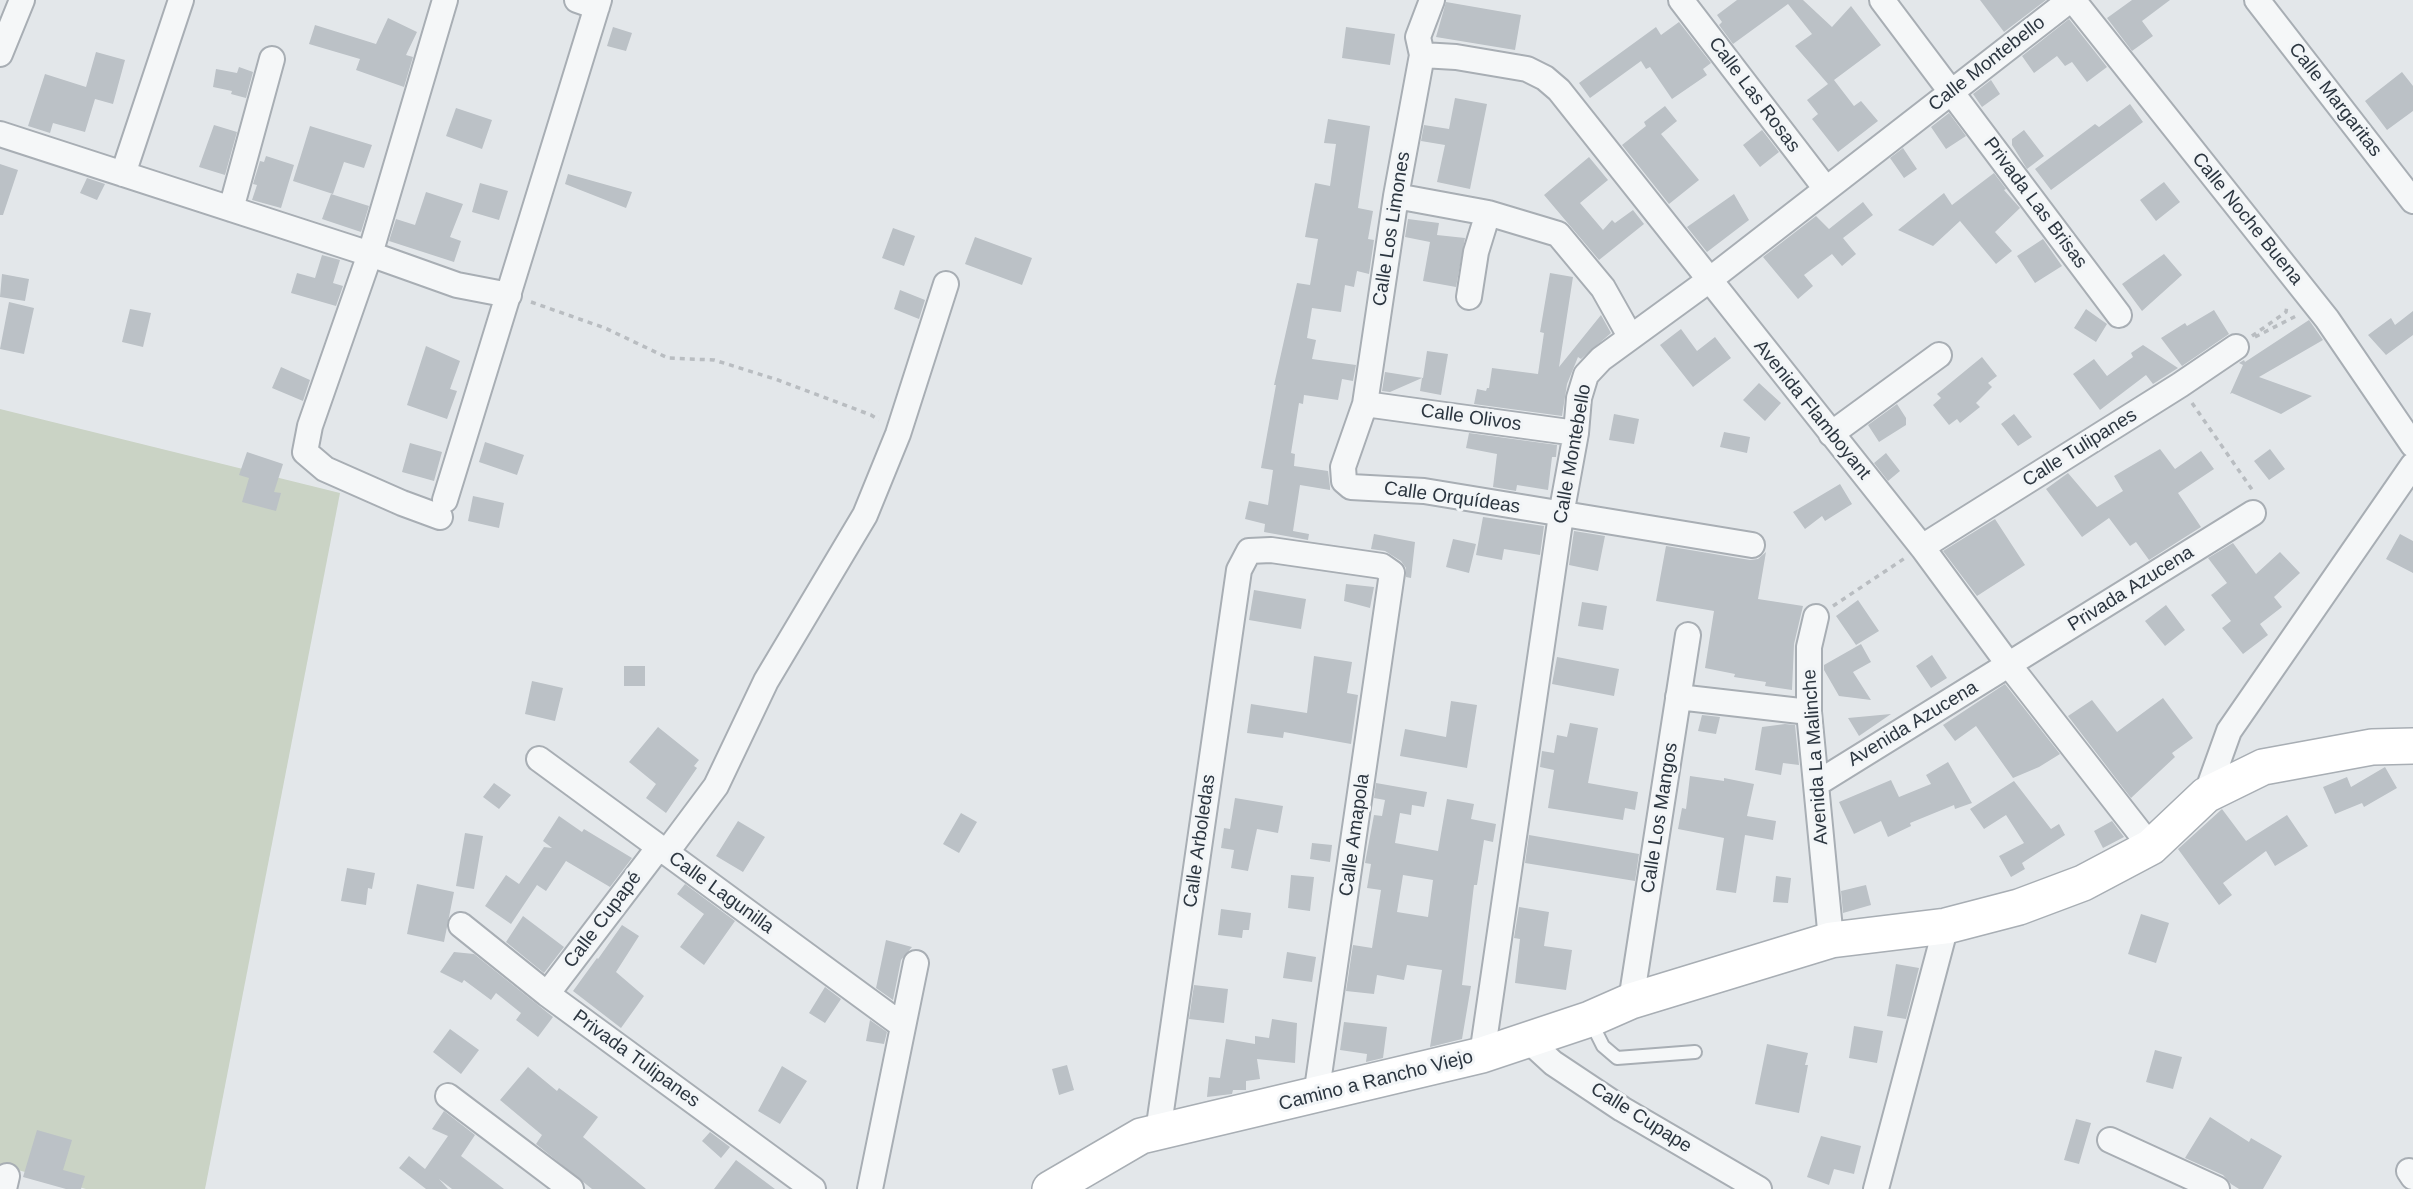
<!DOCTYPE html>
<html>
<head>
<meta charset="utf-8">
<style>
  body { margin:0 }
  canvas { display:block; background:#e3e7ea }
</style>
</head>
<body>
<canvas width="2413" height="1189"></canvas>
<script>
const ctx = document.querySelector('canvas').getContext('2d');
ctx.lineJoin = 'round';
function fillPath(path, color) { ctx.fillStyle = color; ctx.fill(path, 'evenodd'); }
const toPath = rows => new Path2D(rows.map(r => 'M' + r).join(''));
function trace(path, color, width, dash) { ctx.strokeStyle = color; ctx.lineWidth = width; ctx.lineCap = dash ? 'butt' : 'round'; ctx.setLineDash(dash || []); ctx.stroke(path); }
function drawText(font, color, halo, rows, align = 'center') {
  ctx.font = font + ' Arial,sans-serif'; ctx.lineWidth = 6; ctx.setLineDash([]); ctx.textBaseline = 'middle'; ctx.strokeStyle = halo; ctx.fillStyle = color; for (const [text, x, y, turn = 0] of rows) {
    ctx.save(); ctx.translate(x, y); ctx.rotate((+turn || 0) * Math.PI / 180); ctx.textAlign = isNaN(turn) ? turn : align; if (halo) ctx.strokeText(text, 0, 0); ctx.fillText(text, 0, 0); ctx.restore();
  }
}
fillPath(toPath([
  [0,409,340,493,205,1189,86,1189,0,1165]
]), '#cad3c5');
fillPath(toPath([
  [1737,0,1803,0,1832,27,1851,6,1881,45,1834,80,1854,106,1861,101,1878,121,1838,152,1812,119,1818,114,1807,100,1828,84,1795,46,1812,34,1788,4,1733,44,1719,25,1722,22,1717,15],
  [1980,0,2046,0,2004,32],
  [2132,0,2170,0,2142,21,2153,36,2132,51,2107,18],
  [1446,2,1521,15,1515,50,1436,37],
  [388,18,417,32,406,55,413,57,404,87,356,70,360,59,309,44,315,25,376,44],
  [2069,19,2107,67,2087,82,2072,62,2065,66,2057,56,2034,73,2022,56],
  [1679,22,1711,63,1703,69,1707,75,1672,99,1650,67,1646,69,1641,61,1590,98,1579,83,1656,27,1661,35],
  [613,27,632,33,626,51,607,46],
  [1346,27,1395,34,1390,65,1342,58],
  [96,52,125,60,113,104,95,99,85,132,53,123,50,133,28,126,45,74,86,87],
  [239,67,253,72,246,98,231,94,232,91,213,87,216,69,237,73],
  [2402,72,2413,86,2413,111,2387,130,2365,101],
  [1991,80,2000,94,1982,107,1973,94],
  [1455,98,1487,104,1470,189,1437,182,1445,145,1421,141,1424,125,1449,129],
  [2130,104,2143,122,2051,190,2035,169,2095,124,2099,127],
  [1665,106,1677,121,1661,134,1699,180,1669,204,1622,145,1646,126,1644,122],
  [456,108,492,120,482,149,446,136],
  [1949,113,1966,136,1946,149,1931,127],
  [1328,119,1370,126,1358,208,1373,211,1368,239,1374,240,1369,274,1357,271,1354,287,1345,285,1341,312,1312,308,1307,338,1316,340,1312,359,1356,365,1353,381,1342,379,1338,400,1304,395,1303,404,1299,403,1291,453,1295,454,1294,466,1328,471,1330,487,1330,490,1300,485,1293,531,1309,534,1308,540,1264,532,1265,524,1245,519,1249,501,1268,505,1273,470,1261,468,1276,385,1274,385,1297,283,1310,285,1318,239,1305,237,1315,183,1330,186,1336,144,1324,143],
  [214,125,237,132,225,175,199,167],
  [310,126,372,145,364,168,344,162,333,194,293,181],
  [1762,130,1779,152,1760,167,1743,145],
  [2024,130,2044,156,2027,169,2012,145,2012,139],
  [1903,148,1917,169,1904,178,1890,158],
  [266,156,294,165,281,208,252,200,257,185,253,184,260,161,264,162],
  [1589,157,1608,180,1580,203,1603,230,1612,220,1615,223,1633,210,1644,224,1599,260,1544,195],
  [0,164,18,170,3,215,0,215],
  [1994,173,2006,189,2004,190,2020,208,1995,232,2012,251,1996,264,1960,221,1933,246,1898,230,1944,193,1952,205],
  [568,174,632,192,626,208,565,184],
  [87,178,105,184,97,200,80,193],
  [2164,182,2180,202,2156,221,2140,200],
  [480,183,508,191,499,220,472,212],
  [426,192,463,204,450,237,461,241,454,262,389,241,396,219,415,225],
  [331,194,369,206,361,232,322,219],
  [1734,194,1749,220,1707,252,1687,227],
  [1863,202,1873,215,1843,238,1856,254,1842,266,1832,254,1804,275,1813,286,1798,299,1763,257,1816,216,1829,229],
  [1408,219,1439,223,1437,235,1465,238,1456,287,1423,281,1430,242,1405,237],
  [893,228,915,236,904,266,882,258],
  [975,237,1032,258,1022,285,965,264],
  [2043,239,2062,266,2035,283,2017,256],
  [2164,254,2182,275,2142,311,2122,284],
  [322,255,340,260,333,283,343,286,336,306,291,293,297,273,315,278],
  [1550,273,1573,277,1559,367,1601,315,1611,333,1581,359,1578,357,1567,384,1562,416,1474,404,1477,389,1486,391,1487,388,1489,388,1492,368,1538,374,1544,333,1540,332],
  [2,274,29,279,25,301,0,297],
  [900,290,925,300,919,319,894,309],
  [9,302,34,308,24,354,0,349],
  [130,309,151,313,143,347,122,342],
  [2086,309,2107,324,2096,342,2074,328],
  [2214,310,2229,334,2182,366,2161,338,2185,323,2187,326],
  [2413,311,2413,335,2386,355,2368,335,2391,318,2395,325],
  [2309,320,2323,340,2259,377,2312,396,2281,414,2232,393,2230,394,2243,365,2239,363,2244,360,2245,362],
  [1681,329,1697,351,1715,337,1731,358,1693,387,1660,345],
  [2143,345,2178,368,2153,384,2146,375,2100,410,2073,374,2094,359,2107,376,2133,357,2131,353],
  [426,346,460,361,450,389,457,391,447,419,407,405],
  [1427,351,1448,354,1441,395,1420,391,1422,378,1390,392,1382,391,1385,372,1423,378],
  [1982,357,1997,376,1988,383,1992,387,1976,403,1980,407,1960,423,1957,419,1949,425,1933,405,1941,398,1937,394],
  [281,367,310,380,303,401,272,388],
  [1759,383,1781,403,1765,421,1743,400],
  [1897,404,1906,418,1906,425,1879,442,1868,425],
  [1614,414,1639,419,1634,444,1609,440],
  [2014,414,2032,437,2018,446,2001,424],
  [1724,432,1750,437,1747,453,1720,447],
  [1469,433,1557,445,1556,457,1552,457,1548,490,1517,485,1516,491,1493,487,1497,454,1466,448],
  [485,442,524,455,517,475,479,462],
  [410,443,442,452,434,481,402,472],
  [2160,449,2175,469,2201,451,2214,469,2178,493,2201,527,2149,560,2136,542,2130,546,2109,518,2082,537,2046,489,2068,473,2097,507,2123,491,2114,476],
  [2270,449,2285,469,2269,480,2254,461],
  [247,452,283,464,274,492,281,493,276,511,242,502,249,478,239,475],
  [1886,453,1900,471,1888,481,1874,463],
  [1840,484,1852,504,1825,521,1822,516,1805,529,1793,512],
  [473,496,504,503,499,528,468,521],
  [1483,517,1544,526,1540,555,1504,549,1502,560,1476,555],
  [1995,519,2025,565,1977,596,1943,551],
  [1574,531,1605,536,1598,571,1569,565],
  [1374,534,1415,542,1411,578,1406,577,1406,568,1401,561,1385,551,1371,549],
  [2400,534,2413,541,2413,573,2386,559],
  [1453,539,1476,544,1469,573,1446,567],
  [2233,543,2256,574,2280,552,2300,573,2274,597,2282,607,2260,624,2268,635,2243,654,2222,628,2231,621,2211,595,2227,583,2208,558],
  [1666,546,1750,560,1758,559,1766,552,1758,599,1803,606,1794,644,1792,690,1765,686,1766,682,1734,677,1735,674,1705,668,1714,611,1656,601],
  [1346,584,1374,587,1370,608,1344,601],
  [1254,590,1306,599,1301,629,1249,620],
  [1858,600,1879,631,1856,645,1836,616],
  [1582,602,1607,606,1603,630,1578,626],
  [2166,605,2185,630,2165,646,2145,621],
  [1861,644,1871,662,1853,672,1871,700,1839,696,1824,670,1824,665],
  [1932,655,1947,678,1931,688,1916,666],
  [1314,656,1352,662,1347,693,1358,695,1351,744,1284,732,1283,738,1247,733,1251,704,1307,713],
  [1557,657,1619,669,1614,696,1552,684],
  [624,666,645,666,645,686,624,686],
  [532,681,563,688,555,721,525,714],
  [2005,684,2060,754,2039,767,2013,778,1976,726,1955,741,1943,725],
  [2163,698,2193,738,2172,753,2175,757,2131,798,2068,716,2092,700,2117,732],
  [1451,701,1477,705,1467,768,1400,756,1405,729,1446,737],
  [1891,714,1859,736,1848,718],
  [1702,715,1720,717,1716,734,1698,731],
  [1570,723,1598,728,1588,783,1638,792,1635,810,1625,808,1623,820,1548,808,1554,770,1540,767,1542,751,1554,753,1557,735,1567,737],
  [1785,724,1795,725,1799,765,1783,763,1781,775,1755,770,1762,727],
  [658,727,699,760,694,766,697,768,666,813,646,798,656,784,629,762],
  [1948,762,1972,803,1955,809,1954,805,1910,823,1911,826,1888,837,1881,821,1854,834,1839,802,1891,780,1899,797,1931,784,1926,775],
  [2385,767,2397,788,2364,807,2362,803,2335,814,2323,787,2347,777,2351,787],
  [1690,776,1724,781,1724,778,1754,784,1747,816,1776,821,1773,840,1745,835,1736,893,1716,890,1724,838,1678,829,1682,808,1686,809],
  [2014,781,2051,829,2059,824,2065,835,2022,863,2025,869,2011,877,1999,856,2024,843,2006,815,1984,829,1970,809],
  [494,783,511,795,499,809,483,797],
  [1376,783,1427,792,1424,807,1412,805,1411,815,1400,813,1395,843,1438,851,1447,799,1474,804,1471,819,1496,824,1493,842,1484,840,1477,885,1474,885,1462,985,1471,986,1462,1039,1430,1047,1442,970,1407,965,1404,980,1377,975,1374,994,1346,991,1353,945,1372,948,1381,890,1367,888,1371,864,1365,863,1374,815,1382,816,1385,800,1374,798],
  [1403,875,1433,880,1428,917,1397,912],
  [1235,798,1283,806,1278,833,1257,829,1248,871,1231,868,1234,850,1221,848,1224,828,1230,829],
  [2222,809,2246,841,2287,815,2308,846,2275,866,2266,851,2223,883,2232,895,2219,905,2178,849],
  [961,813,977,822,959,853,943,844],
  [559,816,582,832,584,829,632,858,610,887,566,861,546,891,537,885,511,924,485,906,506,875,519,884,544,847,552,848,543,841],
  [738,821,765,837,743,872,716,856],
  [2112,821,2124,837,2103,848,2094,831],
  [465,833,483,836,474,889,456,886],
  [1529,835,1639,854,1635,881,1525,863],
  [1312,843,1332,845,1330,862,1310,859],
  [347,868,375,873,372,889,368,888,366,905,341,901],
  [1291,875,1314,877,1310,911,1288,908],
  [1776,876,1791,878,1788,903,1773,902],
  [417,884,454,892,444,942,407,934],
  [685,884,735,921,704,965,680,947,704,914,677,894],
  [1866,885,1871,905,1843,913,1841,891],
  [1519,907,1549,912,1544,946,1572,950,1566,990,1515,983,1520,939,1514,938],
  [1221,909,1251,913,1249,930,1243,930,1242,938,1218,935],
  [2141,914,2169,923,2156,963,2128,954],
  [523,916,564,947,544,973,506,942],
  [622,925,639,936,616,972,644,996,621,1028,573,991,597,958,598,959],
  [886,940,912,947,901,960,893,1000,876,988],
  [454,952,474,954,553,1017,538,1037,516,1020,521,1013,496,993,491,1000,464,980,462,983,440,972],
  [1287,952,1316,957,1312,982,1283,978],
  [1896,964,1919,968,1906,1019,1887,1016],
  [1194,985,1228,989,1224,1023,1189,1019],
  [825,987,841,999,825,1023,809,1013],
  [1272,1019,1297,1023,1295,1063,1257,1059,1260,1079,1246,1081,1246,1090,1233,1090,1232,1094,1207,1097,1209,1077,1220,1078,1226,1039,1255,1044,1255,1036,1269,1038],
  [870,1020,887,1032,884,1044,866,1041],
  [1344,1022,1387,1027,1383,1058,1366,1062,1367,1054,1340,1050],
  [1854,1026,1883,1031,1877,1063,1849,1058],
  [450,1029,479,1050,461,1074,433,1052],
  [1767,1044,1808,1053,1805,1065,1808,1065,1799,1113,1755,1104],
  [2155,1050,2182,1057,2173,1089,2146,1082],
  [1067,1065,1074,1090,1059,1095,1052,1069],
  [782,1066,807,1081,780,1124,758,1111],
  [528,1067,557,1091,559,1088,598,1117,583,1137,646,1189,592,1189,536,1144,542,1135,500,1100],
  [444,1111,475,1135,461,1156,504,1189,452,1189,439,1179,448,1189,426,1189,399,1168,409,1156,425,1169,448,1136,432,1129],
  [2210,1117,2249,1142,2251,1138,2282,1156,2263,1189,2239,1189,2231,1184,2223,1175,2185,1158],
  [2076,1119,2091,1123,2079,1164,2064,1160],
  [37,1130,72,1140,63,1170,85,1176,81,1189,66,1189,23,1177],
  [710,1132,730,1147,721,1158,702,1141],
  [1821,1136,1861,1146,1854,1174,1834,1169,1829,1185,1807,1177],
  [736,1160,775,1189,714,1189]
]), '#bbc1c6');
const lane = toPath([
  [1590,1020,1603,1046,1617,1058,1695,1052]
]);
const street = toPath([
  [577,0,597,7],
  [1432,0,1418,37,1422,55,1396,196,1365,404,1343,467,1344,481,1351,487,1424,491,1752,545],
  [1681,0,1826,189],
  [1882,0,2119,315],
  [2073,0,2327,319,2413,445],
  [2257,0,2413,201],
  [0,54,22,0],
  [1422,55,1456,57,1527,69,1545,78,1559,90,1922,547,2009,665,2151,847],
  [0,134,370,254,457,285,509,295],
  [123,174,181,0],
  [1396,196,1488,213,1558,234,1603,288,1630,336],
  [231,209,272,59],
  [1469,297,1476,252,1488,213],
  [1365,404,1576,433],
  [1831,434,1939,355],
  [445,500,599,0],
  [440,517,402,503,325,469,305,452,310,426,370,254,445,0],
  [1922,547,2180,385,2236,347],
  [1816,617,1809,647,1809,712,1831,940],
  [1678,697,1809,712],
  [539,759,903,1026],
  [1816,784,2253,513],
  [2206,795,2229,731,2413,465],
  [666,853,716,786,766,681,865,515,898,434,946,284],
  [461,925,547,994,813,1189],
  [547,994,659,847],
  [1631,1001,1688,635],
  [1528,1040,1553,1063,1622,1109,1759,1189],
  [1482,1055,1561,515,1576,433,1579,398,1586,375,1601,359,1708,281,2070,0],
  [448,1096,571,1189],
  [1158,1132,1239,570,1249,551,1271,550,1382,566,1392,573,1316,1096],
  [2110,1140,2217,1189],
  [2409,1171,2413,1177],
  [4,1189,7,1176],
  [870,1189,916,963],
  [1876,1189,1946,926]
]);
const secondary = toPath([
  [1050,1189,1141,1136,1482,1055,1590,1019,1631,1001,1831,940,1946,926,2019,907,2083,883,2151,847,2206,795,2263,767,2372,747,2413,746]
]);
trace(lane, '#a8aeb4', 16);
trace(street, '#a8aeb4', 28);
trace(secondary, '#a8aeb4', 38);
trace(toPath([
  [531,302,605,328,668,358,714,360,778,380,871,415,879,420],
  [2252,336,2286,312,2287,305],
  [2255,337,2298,315],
  [2192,403,2253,491],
  [1833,606,1905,558]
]), '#b9bdc1', 3.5, [5, 5]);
trace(lane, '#f5f7f8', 12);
trace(street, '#f5f7f8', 24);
trace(secondary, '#fff', 35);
drawText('19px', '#2c3640', '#f2f5f7', [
  ["Calle Montebello",1987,64,-38],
  ["Calle Las Rosas",1754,95,53],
  ["Calle Margaritas",2335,100,52],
  ["Privada Las Brisas",2035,203,53],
  ["Calle Noche Buena",2247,219,51],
  ["Calle Los Limones",1392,229,-81],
  ["Avenida Flamboyant",1812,410,51],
  ["Calle Olivos",1471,418,8],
  ["Calle Tulipanes",2080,448,-32],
  ["Calle Montebello",1573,454,-80],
  ["Calle Orquídeas",1452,498,8],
  ["Privada Azucena",2131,589,-32],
  ["Avenida Azucena",1913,724,-31],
  ["Avenida La Malinche",1816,757,-94],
  ["Calle Los Mangos",1660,818,-81],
  ["Calle Amapola",1355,835,-82],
  ["Calle Arboledas",1200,841,-82],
  ["Calle Lagunilla",721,893,36],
  ["Calle Cupapé",603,920,-53],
  ["Privada Tulipanes",636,1059,36],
  ["Camino a Rancho Viejo",1376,1081,-14],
  ["Calle Cupape",1641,1118,32]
]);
</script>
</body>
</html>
